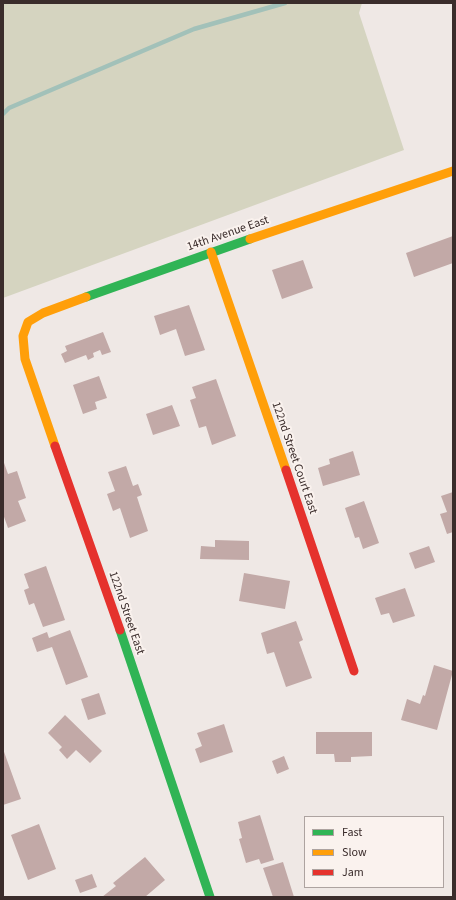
<!DOCTYPE html>
<html>
<head>
<meta charset="utf-8">
<style>
  body { margin:0 }
  #map { position:relative; width:456px; height:900px; overflow:hidden; background:#efe8e5; font-family:"Source Sans 3",sans-serif }
  canvas { display:block }
  .frame { position:absolute; inset:0; border:4px solid #3a2c2b; pointer-events:none }
  .legend { position:absolute; left:304px; top:816px; width:140px; height:72px; box-sizing:border-box; background:#faf2ee; border:1px solid #ada3a0; margin:0; padding:5px 7px; list-style:none; font-size:12px; color:#3a2c2b }
  .legend li { display:flex; align-items:center; gap:8px; height:20px }
  .legend b { width:20px; border:1px solid #ada3a0 }
</style>
</head>
<body>
<div id="map">
<canvas width="456" height="900"></canvas>
<div class="frame"></div>
<ul class="legend">
<li><b style="height:5px;background:#30b455"></b>Fast</li>
<li><b style="height:5px;background:#ff9f0a"></b>Slow</li>
<li><b style="height:5px;background:#e5322d"></b>Jam</li>
</ul>
</div>
<script>
const ctx = document.querySelector('canvas').getContext('2d');
ctx.lineJoin = 'round';
function fillPath(path, color) { ctx.fillStyle = color; ctx.fill(path, 'evenodd'); }
const toPath = rows => new Path2D(rows.map(r => 'M' + r).join(''));
function trace(path, color, width, dash) { ctx.strokeStyle = color; ctx.lineWidth = width; ctx.lineCap = dash ? 'butt' : 'round'; ctx.setLineDash(dash || []); ctx.stroke(path); }
function drawText(font, color, halo, rows, align = 'center') {
  ctx.font = font + ' "Source Sans 3",sans-serif'; ctx.lineWidth = 4; ctx.setLineDash([]); ctx.textBaseline = 'middle'; ctx.strokeStyle = halo; ctx.fillStyle = color; for (const [text, x, y, turn = 0] of rows) {
    ctx.save(); ctx.translate(x, y); ctx.rotate((+turn || 0) * Math.PI / 180); ctx.textAlign = isNaN(turn) ? turn : align; if (halo) ctx.strokeText(text, 0, 0); ctx.fillText(text, 0, 0); ctx.restore();
  }
}
fillPath(toPath([
  [3,3,362,3,359,13,404,150,3,298]
]), '#d5d4c0');
trace(toPath([
  [3,114,9,108,194,29,285,3]
]), '#a2c1b9', 4.5);
fillPath(toPath([
  [453,236,453,263,414,277,406,253],
  [303,260,313,288,282,299,272,270],
  [189,305,205,350,185,356,176,329,160,335,154,316],
  [103,332,111,352,102,355,100,350,93,353,94,357,88,360,86,355,65,363,61,354,67,351,65,346],
  [99,376,107,398,95,402,97,409,83,414,73,385],
  [216,379,236,436,212,445,206,426,199,428,190,400,196,398,192,387],
  [172,405,180,426,153,435,146,414],
  [353,451,360,475,323,486,318,468,330,464,329,459],
  [3,460,8,474,17,471,26,498,18,501,26,521,8,528,3,514],
  [126,466,133,486,138,484,142,495,137,497,148,531,130,538,120,508,113,511,107,494,115,491,108,472],
  [453,492,453,532,447,534,440,514,447,512,441,496],
  [364,501,379,543,363,549,359,537,355,538,345,508],
  [215,540,249,541,249,560,200,559,201,546,215,547],
  [429,546,435,562,415,569,409,553],
  [46,566,65,620,43,627,34,603,29,605,24,590,29,588,24,574],
  [244,573,290,581,285,609,239,601],
  [405,588,415,616,393,623,389,613,381,615,375,598],
  [296,621,303,640,299,642,312,678,286,687,274,652,267,654,261,633],
  [70,630,88,677,66,685,52,647,37,652,32,638,47,632,49,638],
  [434,665,453,671,437,730,401,720,407,699,420,704,423,695,425,696],
  [99,693,106,714,88,720,81,699],
  [65,715,102,751,90,763,76,750,67,759,59,750,62,747,48,733],
  [224,724,233,752,200,763,195,749,202,746,197,733],
  [316,732,372,732,372,756,351,757,351,762,335,762,334,754,316,754],
  [3,749,21,799,3,805],
  [284,756,289,769,277,774,272,761],
  [260,815,274,860,261,864,259,859,246,863,239,839,242,838,238,822],
  [39,824,56,869,28,880,11,835],
  [145,857,165,880,145,897,102,897,116,886,113,883],
  [283,862,294,897,273,897,263,868],
  [92,874,97,887,80,893,75,880]
]), '#c2a9a7');
trace(toPath([
  [86,297,250,239],
  [120,630,210,897]
]), '#30b455', 9);
trace(toPath([
  [250,239,453,171],
  [211,252,286,470],
  [55,446,25,359,23,336,28,322,43,313,86,297]
]), '#ff9f0a', 9);
trace(toPath([
  [55,446,120,630],
  [286,470,354,671]
]), '#e5322d', 9);
drawText('12px', '#3a2c2b', '#faf2ee', [
  ["14th Avenue East",228,234,-19],
  ["122nd Street Court East",294,458,71],
  ["122nd Street East",126,613,71]
]);
</script>
</body>
</html>
